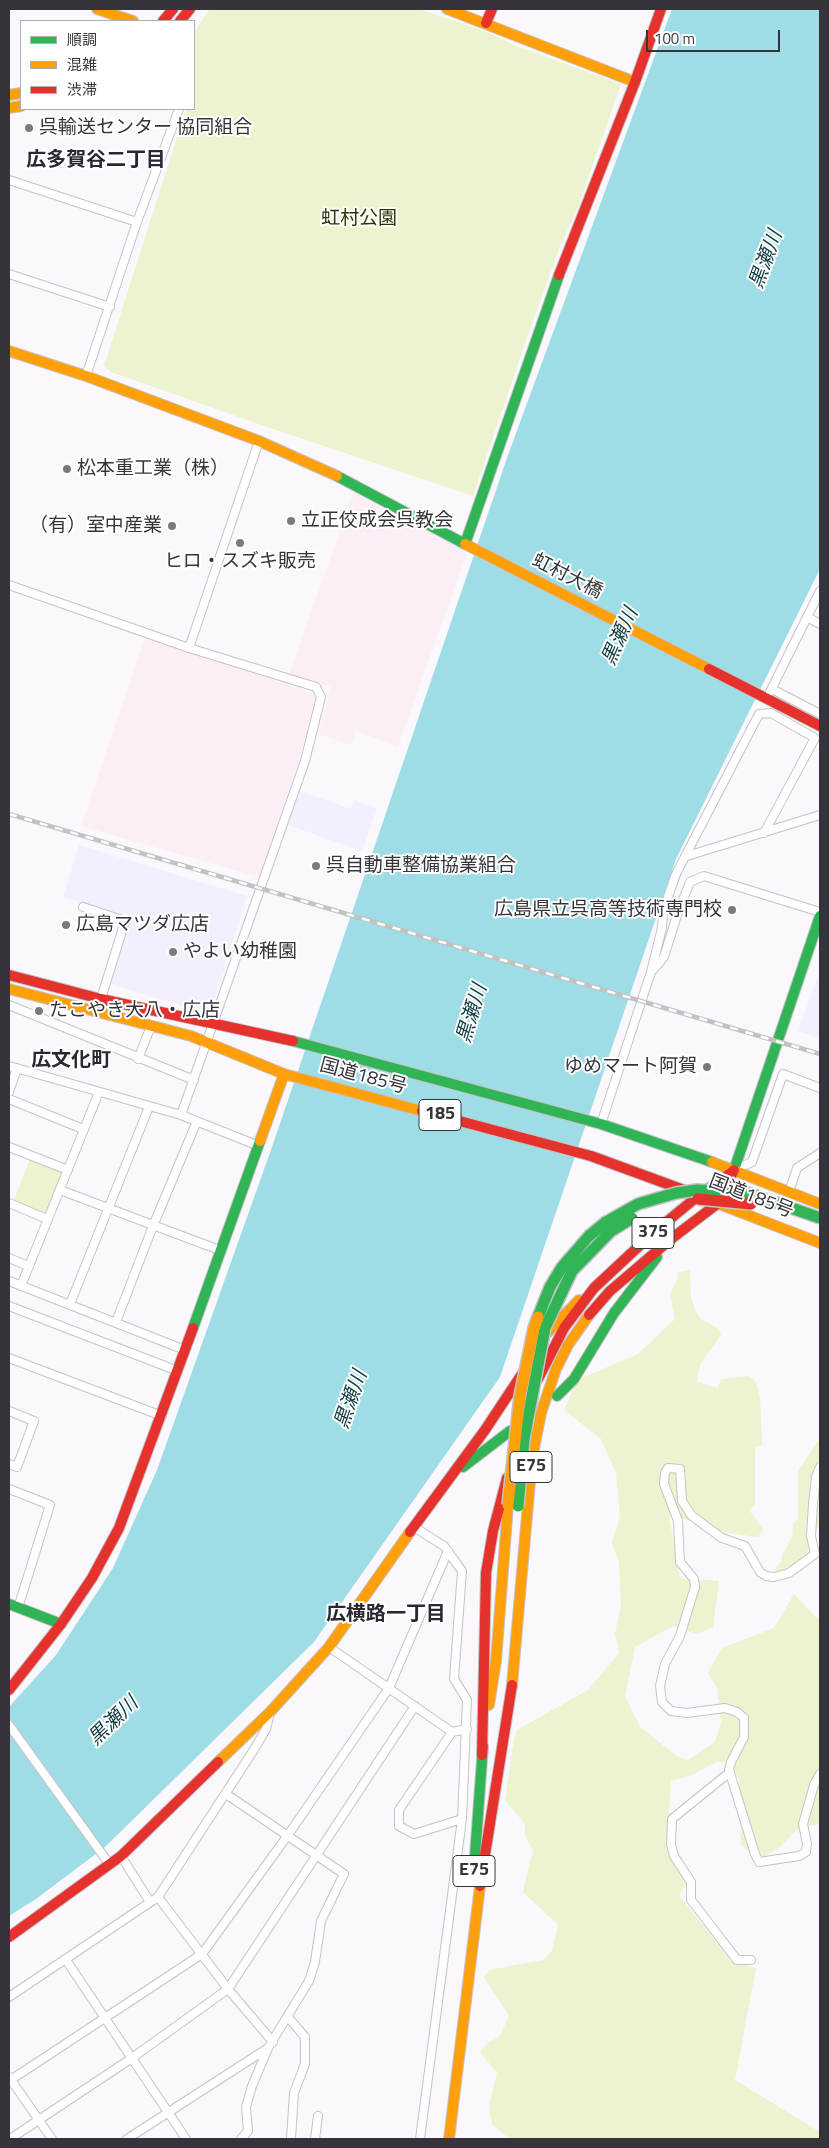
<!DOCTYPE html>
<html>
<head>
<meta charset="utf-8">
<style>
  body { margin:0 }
  #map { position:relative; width:829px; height:2148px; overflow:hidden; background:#faf8fd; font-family:"Titillium Web","Noto Sans JP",sans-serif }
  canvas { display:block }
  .frame { position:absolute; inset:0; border:10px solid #36343a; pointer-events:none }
  .legend { position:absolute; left:20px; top:20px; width:175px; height:90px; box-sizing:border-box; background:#fff; border:1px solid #afaeb0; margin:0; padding:6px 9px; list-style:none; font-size:15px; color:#36343a }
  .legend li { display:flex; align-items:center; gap:10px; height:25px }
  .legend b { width:25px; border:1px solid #afaeb0 }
  .scale { position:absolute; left:646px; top:30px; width:134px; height:22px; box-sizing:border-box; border:2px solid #36343a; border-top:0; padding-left:6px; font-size:15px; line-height:18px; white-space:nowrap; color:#36343a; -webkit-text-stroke:4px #fff; paint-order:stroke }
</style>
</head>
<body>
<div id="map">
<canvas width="829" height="2148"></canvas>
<div class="frame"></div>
<ul class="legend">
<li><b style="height:6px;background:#30b455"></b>順調</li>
<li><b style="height:6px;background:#ff9f0a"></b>混雑</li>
<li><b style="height:6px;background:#e5322d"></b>渋滞</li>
</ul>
<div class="scale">100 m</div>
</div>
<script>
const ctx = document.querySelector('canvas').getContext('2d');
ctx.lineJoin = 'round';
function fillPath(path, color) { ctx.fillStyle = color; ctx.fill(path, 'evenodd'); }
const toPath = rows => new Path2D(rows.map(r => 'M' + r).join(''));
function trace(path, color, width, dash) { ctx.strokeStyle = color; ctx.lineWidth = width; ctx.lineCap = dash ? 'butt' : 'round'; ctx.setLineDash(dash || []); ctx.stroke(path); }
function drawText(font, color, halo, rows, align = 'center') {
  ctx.font = font + ' "Titillium Web","Noto Sans JP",sans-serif'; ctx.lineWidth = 4; ctx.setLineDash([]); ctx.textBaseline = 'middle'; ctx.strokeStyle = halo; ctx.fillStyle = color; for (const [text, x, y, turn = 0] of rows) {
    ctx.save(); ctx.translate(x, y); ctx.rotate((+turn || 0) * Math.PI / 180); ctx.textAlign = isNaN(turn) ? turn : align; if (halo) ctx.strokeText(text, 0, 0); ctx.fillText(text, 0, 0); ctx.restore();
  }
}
fillPath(toPath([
  [300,791,351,809,354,800,377,808,362,851,288,825],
  [79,845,247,896,210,1014,106,983,126,916,63,897],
  [820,970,820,1038,798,1031]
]), '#f4effe');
fillPath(toPath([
  [354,492,464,549,466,556,398,746,356,731,351,745,318,734,331,687,289,674],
  [145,637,312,692,317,700,296,769,259,877,81,826]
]), '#fceef7');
fillPath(toPath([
  [210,9,419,9,487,32,514,45,621,84,577,210,561,244,530,329,473,496,273,429,111,372,104,366,186,109,194,109,194,32],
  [30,1159,60,1170,62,1174,47,1212,43,1214,13,1202],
  [690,1270,691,1298,696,1312,701,1319,719,1329,721,1335,700,1364,697,1382,718,1388,721,1379,748,1376,756,1382,760,1397,762,1445,755,1447,755,1505,749,1510,763,1529,758,1537,750,1536,727,1533,688,1520,669,1516,680,1578,719,1581,713,1627,697,1634,673,1626,635,1647,625,1696,640,1727,678,1757,688,1760,715,1742,721,1723,717,1688,708,1673,722,1648,774,1628,794,1594,820,1621,820,1824,800,1827,780,1847,765,1856,753,1856,741,1844,739,1778,727,1762,716,1762,692,1775,671,1781,667,1846,686,1884,679,1895,732,1962,756,1968,735,2080,820,2132,820,2139,510,2139,492,2125,489,2106,497,2073,480,2052,488,2043,500,2036,509,2016,484,1977,489,1970,543,1960,552,1951,558,1925,523,1892,533,1850,525,1836,525,1824,505,1800,514,1739,517,1730,588,1690,619,1653,615,1633,621,1604,619,1563,612,1543,620,1516,616,1473,601,1439,564,1410,577,1380,638,1354,675,1319,670,1294,677,1281,678,1272],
  [817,1442,820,1443,820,1527,817,1528,806,1555,788,1569,775,1573,776,1567,782,1562,782,1555,792,1537,793,1524,798,1518,798,1471]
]), '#edf2cf');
fillPath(toPath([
  [672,9,820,9,820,569,676,859,500,1377,314,1642,105,1847,36,1899,9,1916,9,1707,56,1655,113,1568,157,1470,272,1147,508,455]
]), '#9edde5');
const street = toPath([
  [9,180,137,222],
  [9,274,110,307],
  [86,376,137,222,179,109],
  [9,585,189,648,316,687,321,697,305,761,181,1115],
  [807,617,820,624],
  [189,648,259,441],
  [772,689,820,714],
  [770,692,820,591],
  [687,856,820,815],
  [83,907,125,921,101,999],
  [653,970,664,957,678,912,690,882,704,876,820,912],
  [9,1005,194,1080],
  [138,1059,151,1026],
  [9,1066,181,1115,259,1146],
  [9,1092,17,1068],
  [9,1099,83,1129],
  [601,1124,651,972,662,928,663,911,676,874,759,714,771,713,815,738,764,833],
  [9,1147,68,1170],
  [734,1170,752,1162,783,1074,820,1088],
  [60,1190,222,1251],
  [789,1192,797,1168,820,1153],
  [9,1203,47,1219],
  [9,1258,28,1266],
  [9,1281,185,1350],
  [21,1286,99,1092],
  [70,1304,149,1107],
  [9,1306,178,1371],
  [116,1322,153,1226,197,1121],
  [9,1358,162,1416],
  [9,1411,34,1421,17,1467,9,1464],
  [820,1467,816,1477,813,1504,811,1536,815,1554,789,1573,774,1577,766,1576,760,1572,745,1546,722,1538,692,1516,682,1501,680,1469,668,1468,665,1473,664,1484,678,1521,680,1562,694,1579,695,1587,680,1636,665,1664,660,1686,662,1702,671,1711,687,1713,725,1708,737,1712,744,1718,744,1737,731,1762,729,1770,755,1854,759,1862,799,1856,806,1852,807,1844,803,1824,814,1785,820,1774],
  [9,1489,50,1505,18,1608],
  [414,1527,444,1546,462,1571,454,1679,467,1700,462,1819,420,2139],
  [329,1647,452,1732],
  [9,1725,110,1865],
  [730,1772,672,1819,671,1844,674,1856,691,1882,691,1900,695,1905,734,1956,737,1960,751,1960],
  [226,1794,344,1874,321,1921,315,1962,309,1981,268,2048,252,2086,246,2107,248,2131,241,2139],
  [462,1819,414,1834,399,1826,399,1810,452,1732,467,1729],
  [121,1856,150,1902],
  [158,1897,228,1989,273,2042],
  [66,1960,186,2139],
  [9,1997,158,1897,255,1748,266,1729,270,1712],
  [288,2017,305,2037,305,2064,294,2093,291,2139],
  [9,2077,52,2139],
  [9,2081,202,1954,288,1835,389,1688,448,1551],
  [10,2139,132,2058,228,1989,415,1706],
  [127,2139,268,2048],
  [315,2139,318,2116]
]);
const fast = toPath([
  [337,476,465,544,559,275],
  [293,1041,601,1124,712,1162],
  [734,1170,820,916],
  [193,1328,260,1141],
  [557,1396,574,1379,614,1313,657,1257],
  [463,1467,510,1431],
  [9,1604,61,1624],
  [474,1869,483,1746]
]);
const slow = toPath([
  [97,9,133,21],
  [447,9,635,82],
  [9,95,21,93],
  [9,108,21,106],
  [9,351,86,376,259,441,337,476],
  [465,544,709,669],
  [9,989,191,1036,284,1074,422,1111],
  [260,1141,284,1074],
  [712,1162,820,1204],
  [714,1202,820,1243],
  [544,1336,579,1300],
  [512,1685,532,1459,541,1413,556,1369,568,1345,589,1315],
  [489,1705,496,1661,508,1505],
  [218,1762,270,1712,329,1647,410,1532],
  [449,2139,480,1886]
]);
const jam = toPath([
  [163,21,173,9],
  [180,21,190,9],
  [486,23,492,9],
  [559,275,635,82,661,9],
  [709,669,820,726],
  [9,975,101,999,293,1041],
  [422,1111,591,1156,692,1193],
  [589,1315,610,1291,671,1239,717,1204,734,1170],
  [538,1379,564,1328,594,1288,653,1233,698,1196,732,1172],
  [410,1532,485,1430,522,1374],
  [9,1690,61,1624,92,1578,119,1528,193,1328],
  [482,1755,486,1573,493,1531,507,1478],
  [480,1886,512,1685],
  [9,1937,121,1856,218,1762]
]);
trace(street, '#c4c3c7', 10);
trace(fast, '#c4c3c7', 12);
trace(slow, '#c4c3c7', 12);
trace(jam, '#c4c3c7', 12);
trace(street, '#fefeff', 8);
trace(fast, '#30b455', 10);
trace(slow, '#ff9f0a', 10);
trace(jam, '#e5322d', 10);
const rail = toPath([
  [9,814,820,1054]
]);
trace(rail, '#c2c2c2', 4.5);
trace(rail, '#fff', 2.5, [8]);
const fastBridge = toPath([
  [538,1317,550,1287,562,1267,589,1236,606,1222,638,1204,676,1193,697,1190,745,1192,820,1218],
  [518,1506,524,1439,545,1328,572,1271,611,1231,632,1218]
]);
const slowBridge = toPath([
  [508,1505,520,1396,534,1328,538,1317]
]);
const jamBridge = toPath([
  [698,1199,751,1204]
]);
trace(fastBridge, '#c4c3c7', 14, []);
trace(slowBridge, '#c4c3c7', 14, []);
trace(jamBridge, '#c4c3c7', 14, []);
trace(fastBridge, '#30b455', 11);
trace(slowBridge, '#ff9f0a', 11);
trace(jamBridge, '#e5322d', 11);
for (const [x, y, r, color] of [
  [29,128,5,"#7b797e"],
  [67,469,5,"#7b797e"],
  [291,521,5,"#7b797e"],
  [172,526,5,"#7b797e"],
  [240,543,5,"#7b797e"],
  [316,866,5,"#7b797e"],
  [732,910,5,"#7b797e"],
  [66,925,5,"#7b797e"],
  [173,952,5,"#7b797e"],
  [39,1011,5,"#7b797e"],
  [707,1067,5,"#7b797e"]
]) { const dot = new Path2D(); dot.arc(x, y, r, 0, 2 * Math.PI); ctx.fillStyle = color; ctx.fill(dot); trace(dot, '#fff', 2); }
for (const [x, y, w] of [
  [440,1115,42],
  [653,1233,42],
  [531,1467,42],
  [474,1871,42]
]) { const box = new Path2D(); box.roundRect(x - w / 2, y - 15.5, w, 31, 4); ctx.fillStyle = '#fff'; ctx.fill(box); trace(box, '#36343a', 1); }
drawText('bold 18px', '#36343a', null, [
  ["185",440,1115],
  ["375",653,1233],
  ["E75",531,1467],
  ["E75",474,1871]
]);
drawText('19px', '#36343a', '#fff', [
  ["呉輸送センター 協同組合",39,128],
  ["松本重工業（株）",77,469],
  ["立正佼成会呉教会",301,521],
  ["（有）室中産業",162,526,"right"],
  ["ヒロ・スズキ販売",240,562,"center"],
  ["呉自動車整備協業組合",326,866],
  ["広島県立呉高等技術専門校",722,910,"right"],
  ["広島マツダ広店",76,925],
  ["やよい幼稚園",183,952],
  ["たこやき大八・広店",49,1011],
  ["ゆめマート阿賀",697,1067,"right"]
], 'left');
drawText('19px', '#2f3300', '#fff', [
  ["虹村公園",359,219]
]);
drawText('19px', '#36343a', '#fff', [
  ["虹村大橋",567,577,27],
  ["国道185号",363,1077,15],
  ["国道185号",751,1197,21]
]);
drawText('bold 20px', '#2b2732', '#fff', [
  ["広多賀谷二丁目",96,161],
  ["広文化町",71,1061],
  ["広横路一丁目",386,1615]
]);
drawText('italic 20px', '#103d41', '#fff', [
  ["黒瀬川",767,260,-70],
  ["黒瀬川",621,637,-66],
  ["黒瀬川",473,1014,-73],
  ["黒瀬川",352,1400,-71],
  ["黒瀬川",114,1722,-44]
]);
</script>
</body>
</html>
